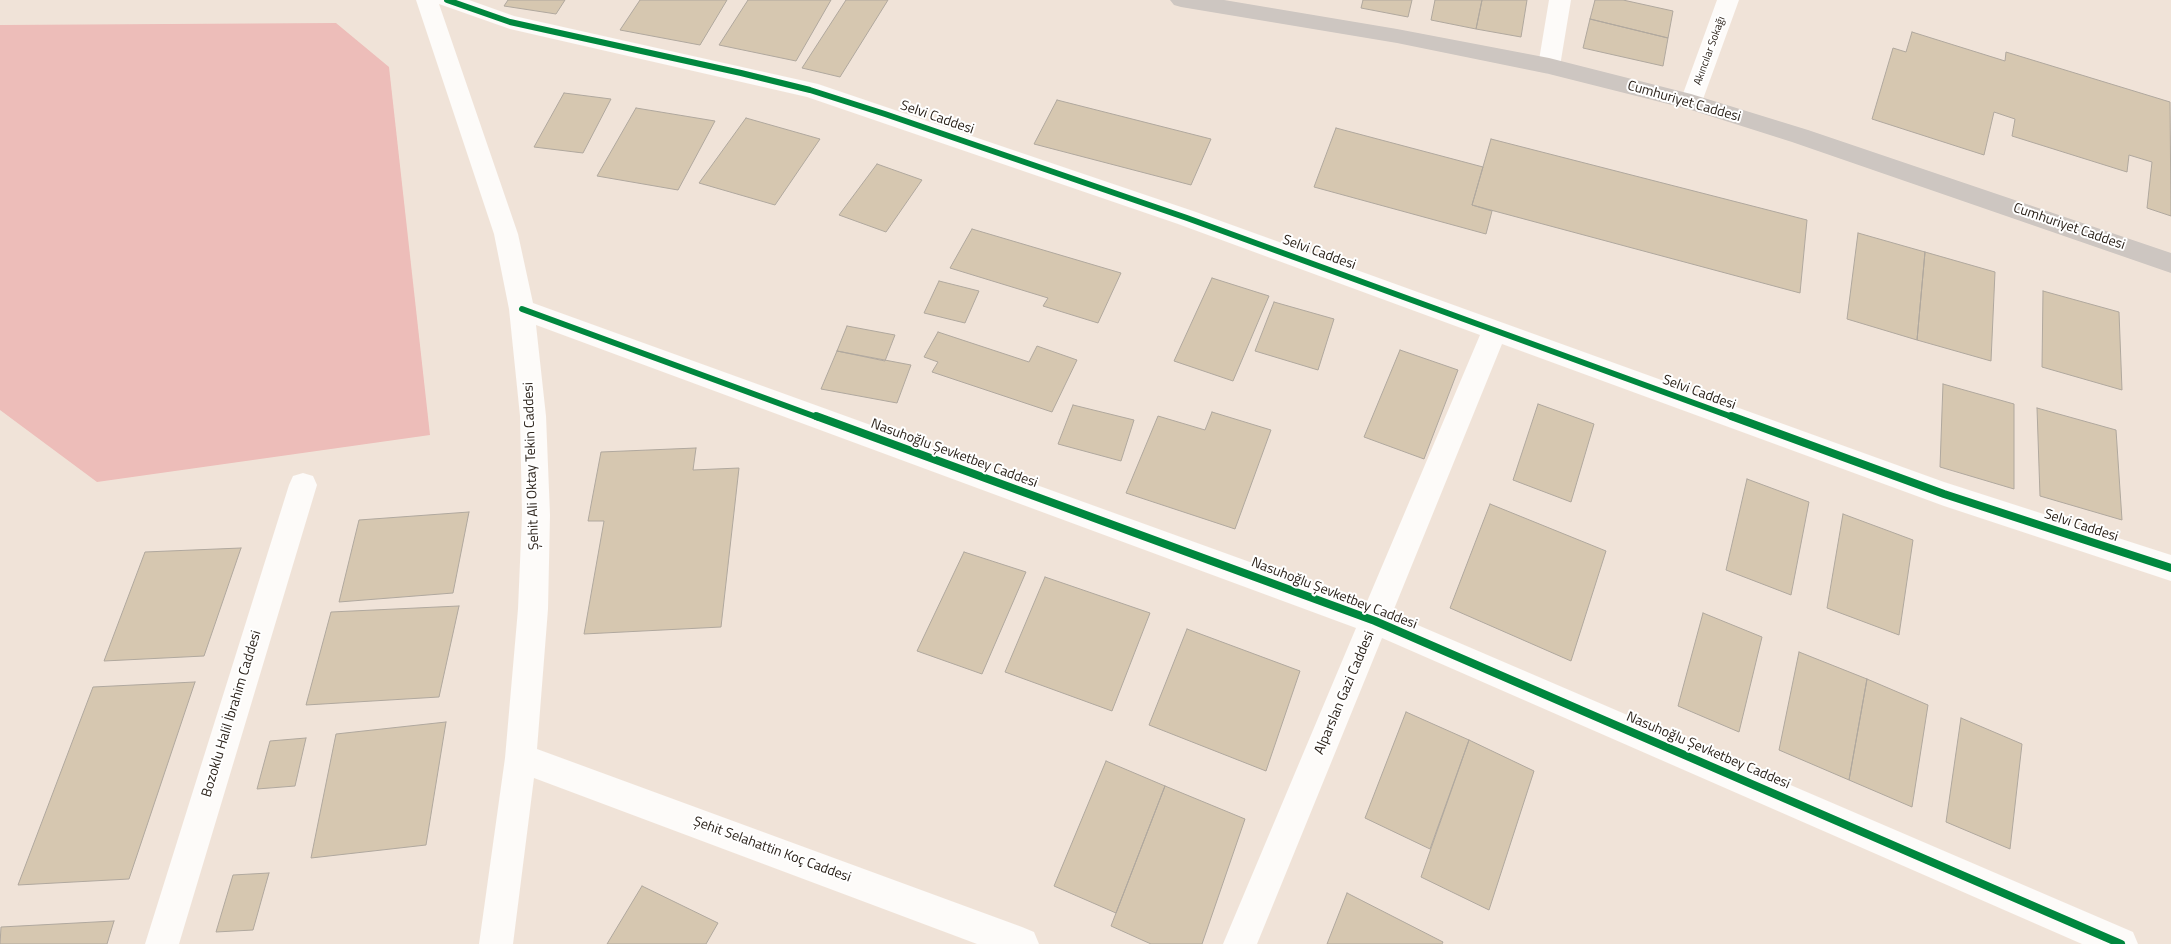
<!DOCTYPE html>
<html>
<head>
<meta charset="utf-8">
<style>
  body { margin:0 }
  canvas { display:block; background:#f0e3d8 }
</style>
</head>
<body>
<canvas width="2171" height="944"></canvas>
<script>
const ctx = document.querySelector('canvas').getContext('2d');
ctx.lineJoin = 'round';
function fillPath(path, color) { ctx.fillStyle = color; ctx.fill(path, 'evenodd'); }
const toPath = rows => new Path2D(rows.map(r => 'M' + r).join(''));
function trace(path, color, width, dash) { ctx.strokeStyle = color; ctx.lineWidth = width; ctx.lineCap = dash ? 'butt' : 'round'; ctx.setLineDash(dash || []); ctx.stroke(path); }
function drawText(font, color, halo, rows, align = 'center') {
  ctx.font = font + ' "Titillium Web",sans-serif'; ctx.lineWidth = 4; ctx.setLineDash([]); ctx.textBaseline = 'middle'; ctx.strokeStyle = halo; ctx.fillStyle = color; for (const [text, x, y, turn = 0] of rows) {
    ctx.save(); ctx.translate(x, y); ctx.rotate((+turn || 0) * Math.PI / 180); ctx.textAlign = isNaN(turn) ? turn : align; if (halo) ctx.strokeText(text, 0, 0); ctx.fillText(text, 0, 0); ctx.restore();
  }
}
fillPath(toPath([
  [336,23,389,67,430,435,97,482,0,410,0,25]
]), '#edbdb9');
const building = toPath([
  [508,0,565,0,556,14,504,6,508,0],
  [640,0,727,0,700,45,620,30,640,0],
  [748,0,831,0,796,61,719,45,748,0],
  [846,0,888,0,840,77,802,68,846,0],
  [1363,0,1412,0,1408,17,1361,8,1363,0],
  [1435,0,1482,0,1476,29,1431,20,1435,0],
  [1482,0,1527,0,1521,37,1476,29,1482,0],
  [1595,0,1623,0,1673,11,1668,38,1590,19,1595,0],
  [1590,19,1668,38,1663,66,1583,48,1590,19],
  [1912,32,2005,61,2006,52,2170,102,2171,216,2147,208,2152,162,2129,155,2127,172,2012,136,2015,119,1994,112,1984,155,1872,119,1893,48,1906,52,1912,32],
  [564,93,611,99,583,153,534,147,564,93],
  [1057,100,1211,139,1191,185,1034,144,1057,100],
  [636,108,715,121,678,190,597,176,636,108],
  [746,118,820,139,775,205,699,183,746,118],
  [1336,128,1483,167,1472,205,1492,211,1486,234,1314,187,1336,128],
  [1491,139,1807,220,1800,293,1472,205,1491,139],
  [877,164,922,180,886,232,839,215,877,164],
  [972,229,1121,273,1098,323,1043,306,1048,298,950,268,972,229],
  [1858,233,1925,252,1917,340,1847,319,1858,233],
  [1925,252,1995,272,1991,361,1917,340,1925,252],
  [1212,278,1269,296,1233,381,1174,361,1212,278],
  [939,281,979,291,965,323,924,313,939,281],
  [2043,291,2119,312,2122,390,2042,367,2043,291],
  [1274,302,1334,319,1318,370,1255,351,1274,302],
  [847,326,895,335,885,361,837,351,847,326],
  [938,332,1029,362,1037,346,1077,360,1052,412,932,372,938,362,924,357,938,332],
  [1400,350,1458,370,1424,459,1364,437,1400,350],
  [837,351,911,365,897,403,821,389,837,351],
  [1943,384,2014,404,2014,489,1940,467,1943,384],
  [1538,404,1594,424,1571,502,1513,480,1538,404],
  [1073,405,1134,420,1121,461,1058,444,1073,405],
  [2037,408,2116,430,2122,520,2040,496,2037,408],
  [1212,412,1271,430,1235,529,1126,493,1158,416,1205,430,1212,412],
  [696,448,693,470,739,468,721,627,584,634,604,521,588,521,601,452,696,448],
  [1747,479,1809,502,1791,595,1726,570,1747,479],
  [1490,504,1606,551,1571,661,1450,608,1490,504],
  [469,512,453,593,339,602,359,520,469,512],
  [1843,514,1913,540,1899,635,1827,608,1843,514],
  [241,548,204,656,104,661,145,552,241,548],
  [964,552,1026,572,982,674,917,651,964,552],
  [1045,577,1150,613,1112,711,1005,672,1045,577],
  [459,606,439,697,306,705,331,612,459,606],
  [1703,613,1762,637,1739,732,1678,706,1703,613],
  [1187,629,1300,671,1266,771,1149,725,1187,629],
  [1799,652,1867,679,1849,780,1779,750,1799,652],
  [1867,679,1928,705,1912,807,1849,780,1867,679],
  [195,682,129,879,18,885,93,687,195,682],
  [1406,712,1469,740,1430,849,1365,818,1406,712],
  [1961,718,2022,744,2010,849,1946,822,1961,718],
  [446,722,426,845,311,858,336,734,446,722],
  [306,738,295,786,257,789,270,741,306,738],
  [1469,740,1534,771,1489,910,1421,877,1469,740],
  [1106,761,1165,786,1116,913,1054,886,1106,761],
  [1165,786,1245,819,1202,944,1151,944,1111,926,1165,786],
  [269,873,253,930,216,932,233,875,269,873],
  [642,886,718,923,706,944,607,944,642,886],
  [1347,893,1443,942,1442,944,1327,944,1347,893],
  [114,921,107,944,0,944,1,927,114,921]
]);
fillPath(building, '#d6c7b0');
trace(building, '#b0a89e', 1);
fillPath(toPath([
  [416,0,469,0,514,16,818,84,1196,212,1944,482,2171,555,2171,581,1944,506,1502,344,1392,614,2133,932,2138,944,2082,944,1382,638,1257,944,1223,944,1356,628,536,325,546,416,550,515,548,609,537,749,1022,927,1034,932,1039,944,977,944,534,778,513,944,479,944,505,758,518,609,522,515,520,416,509,309,494,234,416,0],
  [439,4,510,29,807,97,1178,224,1480,335,1366,604,533,303,518,234,439,4],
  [1549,0,1571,0,1560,66,1557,71,1549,74,1541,71,1538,66,1549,0],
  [1717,0,1739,0,1702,102,1699,108,1691,110,1683,108,1680,102,1717,0],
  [303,473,313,476,317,485,179,944,145,944,289,485,293,476,303,473]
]), '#fdfbf9');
fillPath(toPath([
  [1170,0,1224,0,1397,29,1549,58,1691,94,1808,130,2171,253,2171,273,1792,142,1688,109,1549,74,1397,43,1181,7,1174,5,1170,0]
]), '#cdc6c1');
trace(toPath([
  [447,0,510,22,741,73,810,90,885,114,1187,218,1735,418],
  [522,309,819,418]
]), '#00873e', 6);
trace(toPath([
  [816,416,1375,621,2121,944],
  [1731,416,1944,494,2171,568]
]), '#00873e', 8);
drawText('11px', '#2b221a', '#fff', [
  ["Akıncılar Sokağı",1710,51,-70]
]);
drawText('14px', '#2b221a', '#fff', [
  ["Cumhuriyet Caddesi",1684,102,16],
  ["Selvi Caddesi",937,118,19],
  ["Cumhuriyet Caddesi",2069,227,19],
  ["Selvi Caddesi",1319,253,20],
  ["Selvi Caddesi",1699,393,20],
  ["Nasuhoğlu Şevketbey Caddesi",954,454,20],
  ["Şehit Ali Oktay Tekin Caddesi",532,466,-92],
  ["Selvi Caddesi",2081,526,18],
  ["Nasuhoğlu Şevketbey Caddesi",1334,594,21],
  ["Alparslan Gazi Caddesi",1345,693,-67],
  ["Bozoklu Halil İbrahim Caddesi",232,714,-73],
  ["Nasuhoğlu Şevketbey Caddesi",1708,751,23],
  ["Şehit Selahattin Koç Caddesi",772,850,20]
]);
</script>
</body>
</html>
